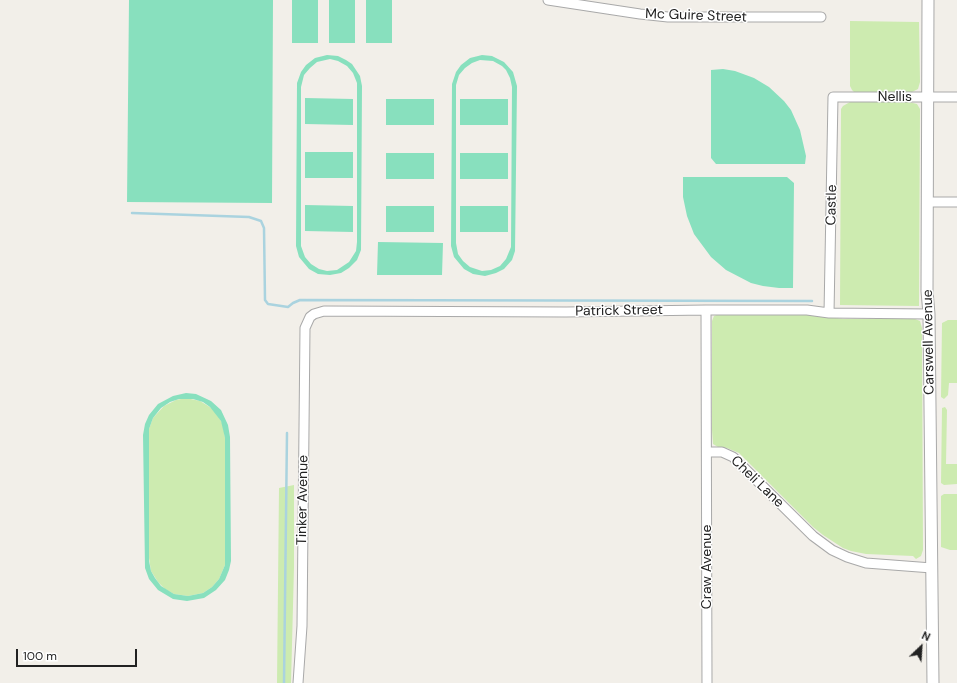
<!DOCTYPE html>
<html>
<head>
<meta charset="utf-8">
<style>
  body { margin:0 }
  #map { position:relative; width:957px; height:683px; overflow:hidden; background:#f2efe9; font-family:"DM Sans",sans-serif }
  canvas { display:block }
  .north { position:absolute; left:901px; top:627px; width:40px; height:40px; -webkit-text-stroke:3px #fff; paint-order:stroke; rotate:25deg; font-size:11px; font-weight:700; line-height:16px; text-align:center; color:#222 }
  .north::after { content:''; display:block; margin:auto; width:14px; height:18px; background:#222; clip-path:polygon(50% 0,100% 100%,50% 72%,0 100%) }
  .scale { position:absolute; left:16px; top:649px; width:121px; height:18px; box-sizing:border-box; border:2px solid #222; border-top:0; padding-left:5px; font-size:12px; line-height:14px; white-space:nowrap; color:#222; -webkit-text-stroke:3px #fff; paint-order:stroke }
</style>
</head>
<body>
<div id="map">
<canvas width="957" height="683"></canvas>
<div class="north">N</div>
<div class="scale">100 m</div>
</div>
<script>
const ctx = document.querySelector('canvas').getContext('2d');
ctx.lineJoin = 'round';
function fillPath(path, color) { ctx.fillStyle = color; ctx.fill(path, 'evenodd'); }
const toPath = rows => new Path2D(rows.map(r => 'M' + r).join(''));
function trace(path, color, width, dash) { ctx.strokeStyle = color; ctx.lineWidth = width; ctx.lineCap = dash ? 'butt' : 'round'; ctx.setLineDash(dash || []); ctx.stroke(path); }
function drawText(font, color, halo, rows, align = 'center') {
  ctx.font = font + ' "DM Sans",sans-serif'; ctx.lineWidth = 3; ctx.setLineDash([]); ctx.textBaseline = 'middle'; ctx.strokeStyle = halo; ctx.fillStyle = color; for (const [text, x, y, turn = 0] of rows) {
    ctx.save(); ctx.translate(x, y); ctx.rotate((+turn || 0) * Math.PI / 180); ctx.textAlign = isNaN(turn) ? turn : align; if (halo) ctx.strokeText(text, 0, 0); ctx.fillText(text, 0, 0); ctx.restore();
  }
}
fillPath(toPath([
  [850,21,919,22,920,82,918,89,912,92,854,92,852,90,850,86],
  [850,102,909,102,917,104,920,109,919,306,840,305,841,109,843,106],
  [719,314,808,314,843,319,915,319,920,321,922,328,923,550,921,556,916,559,913,556,866,554,851,551,843,548,823,535,813,527,739,453,727,448,718,447,713,444,712,430,712,321,714,316],
  [948,320,957,320,957,383,949,383,948,395,944,399,941,397,942,323],
  [186,398,200,401,213,409,219,417,223,425,225,438,225,565,219,579,212,587,203,593,188,596,174,594,165,589,158,582,151,571,149,558,149,429,153,418,164,406,176,400],
  [945,407,947,410,946,464,957,464,957,484,944,485,941,483,942,408],
  [294,485,294,567,291,683,277,683,279,488],
  [944,494,957,494,957,550,950,550,941,547,941,496]
]), '#cdebb0');
fillPath(toPath([
  [129,0,273,0,272,203,127,202],
  [292,0,318,0,318,43,292,43],
  [329,0,355,0,355,43,329,43],
  [366,0,392,0,392,43,366,43],
  [327,55,338,56,346,60,352,64,360,76,362,86,361,250,357,260,349,268,341,273,330,275,318,274,309,269,299,257,296,246,297,83,301,72,306,65,315,58],
  [330,59,338,61,347,66,353,73,357,83,357,242,356,251,349,262,337,270,327,271,319,269,311,264,305,257,301,246,301,87,304,75,310,68,317,62],
  [482,55,492,56,504,62,513,72,517,86,515,251,512,260,504,269,496,273,485,276,473,274,464,269,454,257,451,246,452,84,456,72,461,65,470,58],
  [480,60,493,61,502,66,506,70,510,78,512,87,511,247,506,259,500,266,491,270,482,271,470,267,463,261,458,254,456,243,456,85,459,75,465,68,472,63],
  [723,69,735,71,754,78,769,87,784,101,791,110,800,130,806,156,805,164,716,164,711,158,711,70],
  [305,98,353,99,353,125,305,124],
  [386,99,434,99,434,125,386,125],
  [460,99,508,99,508,125,460,125],
  [305,152,353,152,353,178,305,178],
  [386,153,434,153,434,179,386,179],
  [460,153,508,153,508,179,460,179],
  [683,177,787,177,794,183,793,288,779,288,763,286,751,283,726,270,711,257,694,234,687,216,683,197],
  [305,205,353,206,353,232,305,231],
  [386,206,434,206,434,232,386,232],
  [460,206,508,206,508,232,460,232],
  [378,242,443,243,442,275,377,275],
  [186,393,196,394,211,401,221,410,228,425,230,437,231,561,229,570,225,580,216,590,204,598,187,601,173,599,158,590,149,579,145,568,143,435,145,424,149,415,158,404,173,396],
  [179,399,193,399,203,402,210,407,221,421,225,438,225,565,219,579,212,587,203,593,188,596,174,594,161,586,155,578,151,571,149,561,149,429,153,418,161,408,170,402]
]), '#88e0be');
trace(toPath([
  [132,213,249,217,261,221,264,228,265,300,268,304,288,307,293,303,300,300,812,301],
  [284,683,287,433]
]), '#aad3df', 2.5);
const minor = toPath([
  [548,0,640,14,668,17,821,17],
  [928,202,957,202],
  [706,310,707,683],
  [829,313,833,97,957,97],
  [707,452,722,452,733,457,813,536,832,550,847,557,866,563,932,568],
  [298,683,302,626,305,328,310,317,314,314,324,311,566,312,706,310,807,310,829,313,929,314]
]);
const tertiary = toPath([
  [928,0,927,291,929,314,933,683]
]);
trace(minor, '#a9a9a9', 11);
trace(tertiary, '#a9a9a9', 13);
trace(minor, '#fff', 9);
trace(tertiary, '#fff', 11);
drawText('14px', '#222', '#fff', [
  ["Mc Guire Street",696,16,2],
  ["Nellis",895,97],
  ["Castle",832,205,-89],
  ["Patrick Street",619,311,-1],
  ["Carswell Avenue",929,342,-91],
  ["Cheli Lane",757,482,44],
  ["Tinker Avenue",303,500,-89],
  ["Craw Avenue",707,567,-90]
]);
</script>
</body>
</html>
